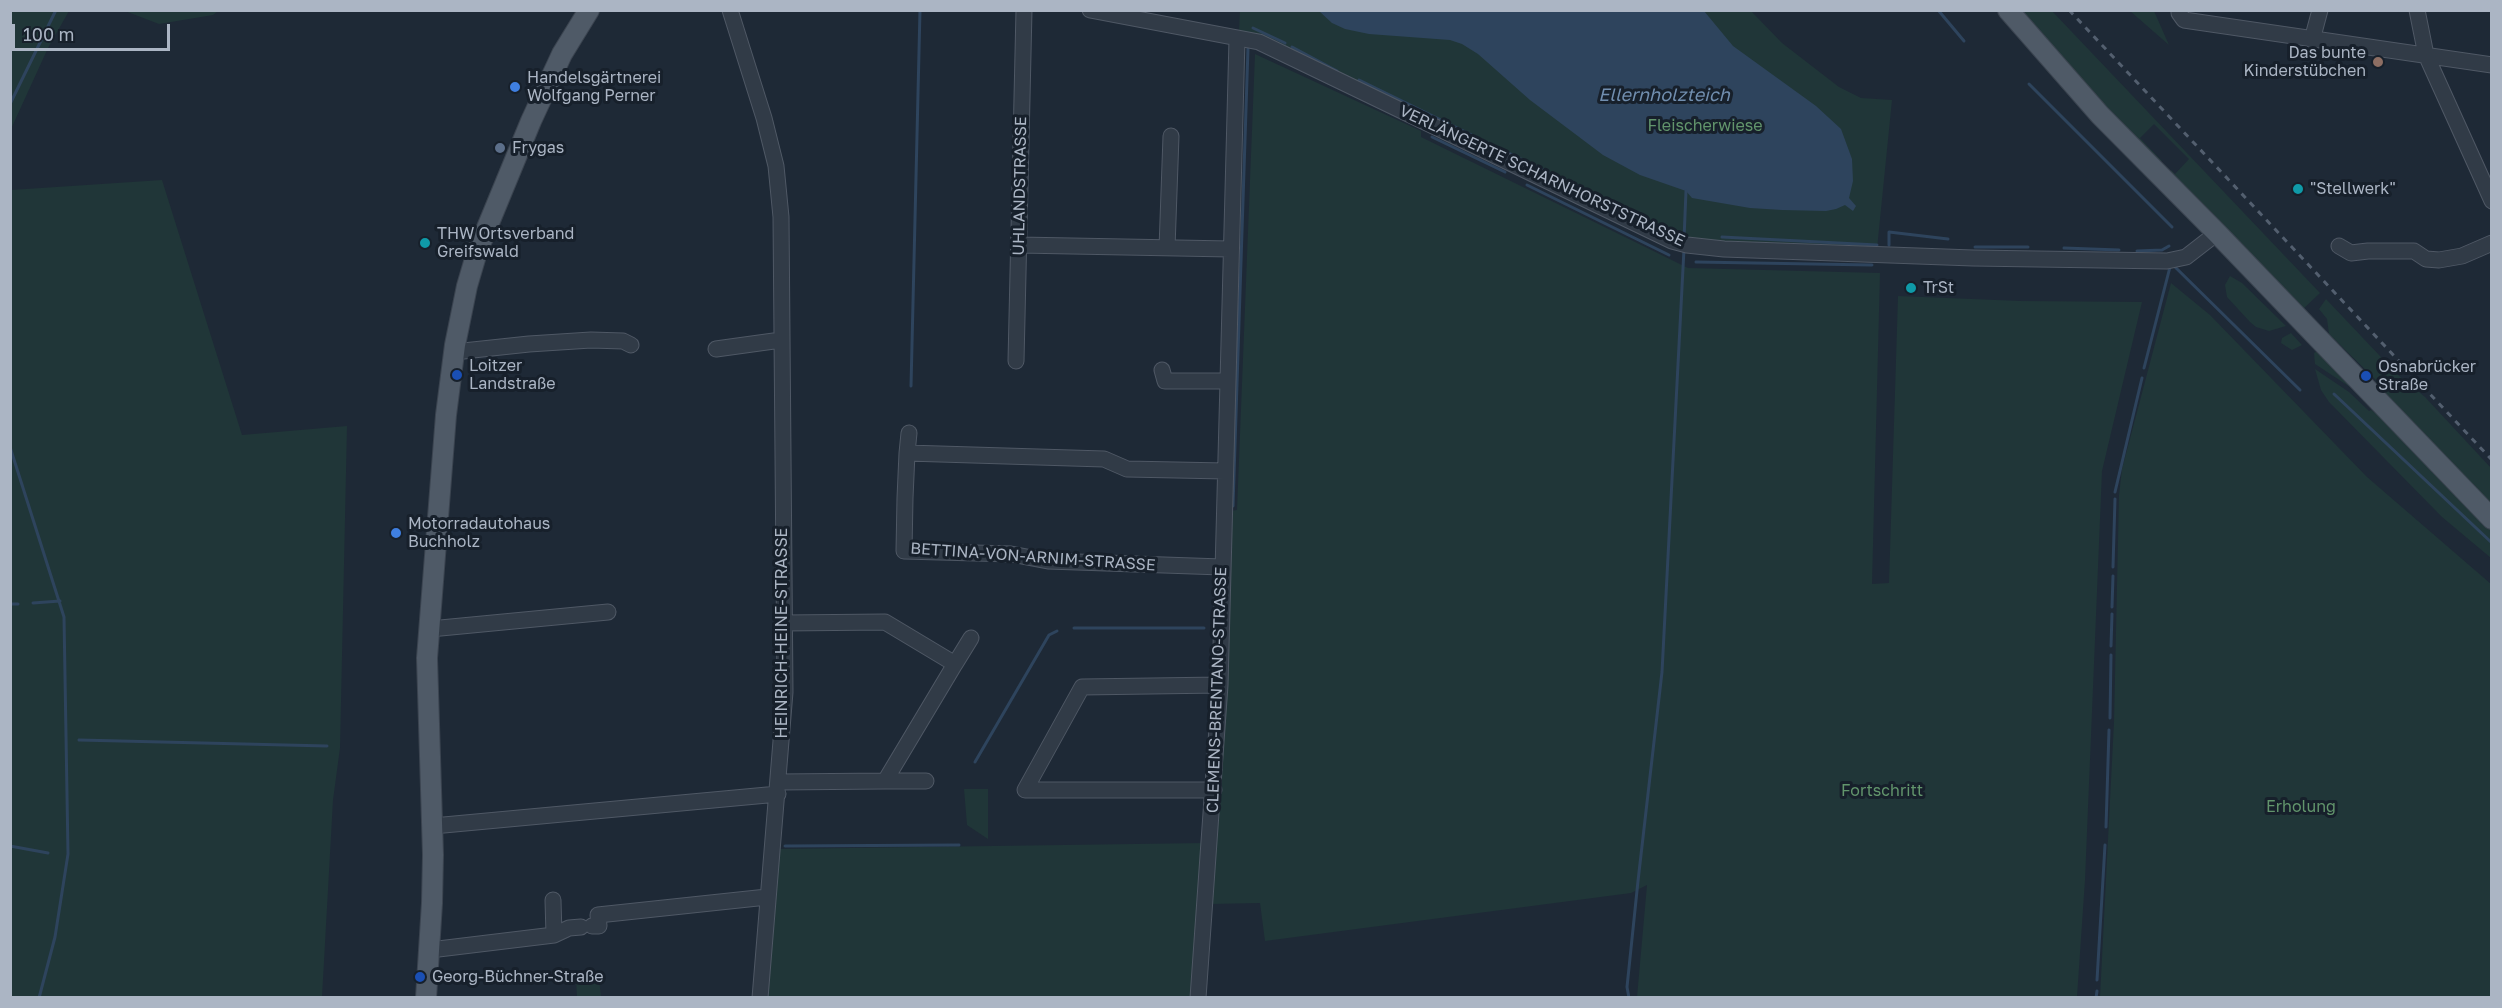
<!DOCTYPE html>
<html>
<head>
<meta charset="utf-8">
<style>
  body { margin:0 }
  #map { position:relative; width:2502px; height:1008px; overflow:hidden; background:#1e2936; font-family:"Golos Text",sans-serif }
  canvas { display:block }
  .frame { position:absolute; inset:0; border:12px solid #abb5c4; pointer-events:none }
  .scale { position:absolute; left:12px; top:24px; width:158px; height:27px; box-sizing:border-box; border:3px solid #abb5c4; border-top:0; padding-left:8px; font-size:18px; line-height:21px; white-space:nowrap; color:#abb5c4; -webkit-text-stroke:4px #17202b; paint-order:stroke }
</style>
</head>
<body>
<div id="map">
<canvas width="2502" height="1008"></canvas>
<div class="frame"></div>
<div class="scale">100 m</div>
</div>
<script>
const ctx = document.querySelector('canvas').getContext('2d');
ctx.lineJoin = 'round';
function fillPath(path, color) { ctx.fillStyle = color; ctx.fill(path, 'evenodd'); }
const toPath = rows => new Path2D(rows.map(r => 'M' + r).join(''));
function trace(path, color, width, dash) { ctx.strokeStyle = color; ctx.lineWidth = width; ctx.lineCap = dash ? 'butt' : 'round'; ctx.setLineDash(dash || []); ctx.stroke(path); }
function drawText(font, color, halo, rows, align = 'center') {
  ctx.font = font + ' "Golos Text",sans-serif'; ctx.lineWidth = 6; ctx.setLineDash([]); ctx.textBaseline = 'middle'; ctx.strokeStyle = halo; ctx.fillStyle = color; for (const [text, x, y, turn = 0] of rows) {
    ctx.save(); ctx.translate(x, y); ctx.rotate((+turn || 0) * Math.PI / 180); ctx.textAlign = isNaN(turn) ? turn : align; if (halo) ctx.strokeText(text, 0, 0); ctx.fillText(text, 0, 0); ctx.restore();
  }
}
fillPath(toPath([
  [1240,10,1751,11,1782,43,1839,87,1861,98,1892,100,1877,249,1713,242,1673,237,1239,31],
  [10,11,69,11,48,48,11,129],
  [125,11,218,11,213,15,159,24],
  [2015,11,2052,11,2320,293,2301,311,2171,180,2171,170,2175,174,2189,159,2154,124,2140,138,2162,161,2153,162],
  [2130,11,2154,11,2169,45],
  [1255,54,1421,131,1421,137,1688,268,1880,273,1872,584,1889,583,1898,296,2021,301,2142,302,2102,471,2085,880,2077,997,1637,997,1647,885,1631,893,1265,941,1260,903,1210,904,1230,511,1237,510],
  [162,180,242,435,347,426,340,748,333,800,322,997,11,997,11,190],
  [2230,276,2242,283,2286,326,2269,331,2256,327,2250,322,2227,297,2225,285],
  [2171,283,2210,315,2367,477,2491,584,2491,997,2100,997,2114,722,2119,495,2122,469],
  [2326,299,2398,375,2425,397,2491,468,2491,511,2375,384,2377,381,2329,334,2327,319,2319,309],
  [2291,333,2302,345,2292,350,2281,343,2282,338],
  [2317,351,2330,361,2350,387,2315,364,2314,353],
  [2315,369,2349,392,2369,411,2371,410,2394,426,2491,527,2491,558,2442,517,2329,402,2321,390],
  [964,789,988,789,988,839,967,825],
  [1206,843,1193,997,768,998,778,849],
  [599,978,601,997,577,997,576,979]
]), '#203638');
fillPath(toPath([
  [1319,11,1704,11,1733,46,1816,106,1841,129,1852,159,1853,181,1849,198,1856,206,1853,211,1845,205,1836,209,1826,211,1782,210,1750,208,1692,198,1686,191,1640,175,1603,155,1530,100,1478,54,1462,44,1450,40,1369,34,1345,29,1332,23]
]), '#2e445d');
trace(toPath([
  [1938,10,1964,41],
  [1253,28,1285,43],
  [1292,47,1337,71],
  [1359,80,1652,223],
  [2029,84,2172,227],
  [10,104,56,10],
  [1432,137,1505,172],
  [1527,185,1669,255],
  [1722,237,1877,245],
  [1684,239,1686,191],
  [1889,245,1889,232,1948,239],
  [1975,247,2028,247],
  [2064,248,2119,250],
  [2137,251,2162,250,2169,246],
  [1696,262,1872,265],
  [2173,265,2300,390],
  [2144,368,2170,267],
  [911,386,920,10],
  [2334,394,2492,543],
  [10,447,64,617,68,854,55,937,39,998],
  [2115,492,2142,378],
  [1233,506,1248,48],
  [2113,567,2115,499],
  [33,603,60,601],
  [10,604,18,604],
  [2112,607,2113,576],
  [1074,628,1204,628],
  [2111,646,2112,614],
  [2110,718,2111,655],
  [79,740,327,746],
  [975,762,1049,635,1057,631],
  [2106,827,2109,730],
  [10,846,48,853],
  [785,846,959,845],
  [2097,980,2105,845],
  [1629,998,1627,987,1638,881,1662,672,1684,249],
  [2096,998,2097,991]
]), '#2e445d', 3);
const minor = toPath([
  [730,10,764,118,776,166,781,217,785,692,760,998],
  [1090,10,1259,42,1672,241,1687,245,1724,249,1973,258,2167,261,2186,257,2217,233],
  [2179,10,2179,13,2184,20,2492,65],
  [2417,10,2426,55,2492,201],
  [2312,40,2320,10],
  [1019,245,1230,249],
  [2339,246,2351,253,2368,251,2414,251,2426,259,2439,260,2462,256,2492,243],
  [1167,248,1171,136],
  [716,349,781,340],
  [454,352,529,344,591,340,623,341,631,345],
  [1016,361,1024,10],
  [1162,370,1165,381,1227,381],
  [907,453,909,433],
  [1222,567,1048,561,1011,554,904,551,905,498,907,453,1104,459,1127,469,1225,471],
  [430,629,608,612],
  [955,664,971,638],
  [885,781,926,781],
  [779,782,885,781,955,664,885,622,784,623],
  [1214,790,1025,790,1082,687,1220,685],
  [433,826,778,794],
  [553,900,554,935],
  [592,926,599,926,598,915,767,897],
  [430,950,554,935,569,928,581,927],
  [1198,998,1220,685,1237,39]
]);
const major = toPath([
  [2008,10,2100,115,2217,233,2492,519],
  [426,998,432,903,433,855,427,658,446,415,455,345,467,286,477,252,531,121,562,54,589,10]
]);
trace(minor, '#4f5865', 17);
trace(major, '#3b4450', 22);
trace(minor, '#313b47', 15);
trace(major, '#4f5a67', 20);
trace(toPath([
  [2069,10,2492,460]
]), '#535f6f', 3, [6, 6]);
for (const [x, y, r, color] of [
  [2378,62,6,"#8d6e63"],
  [515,87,6,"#3f7fe0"],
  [500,148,6,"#5c6f8a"],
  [2298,189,6,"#0f9aa8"],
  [425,243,6,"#0f9aa8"],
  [1911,288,6,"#0f9aa8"],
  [457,375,6,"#1a4fb4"],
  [2366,376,6,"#1a4fb4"],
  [396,533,6,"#3f7fe0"],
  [420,977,6,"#1a4fb4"]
]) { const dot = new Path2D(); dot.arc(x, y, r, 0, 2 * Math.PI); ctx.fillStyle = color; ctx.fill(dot); trace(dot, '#17202b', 2); }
drawText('16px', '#abb5c4', '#17202b', [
  ["Das bunte",2366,53,"right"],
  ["Kinderstübchen",2366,71,"right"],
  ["Handelsgärtnerei",527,78],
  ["Wolfgang Perner",527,96],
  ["Frygas",512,148],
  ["\"Stellwerk\"",2310,189],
  ["THW Ortsverband",437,234],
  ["Greifswald",437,252],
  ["TrSt",1923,288],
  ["Loitzer",469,366],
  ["Landstraße",469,384],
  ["Osnabrücker",2378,367],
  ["Straße",2378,385],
  ["Motorradautohaus",408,524],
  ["Buchholz",408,542],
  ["Georg-Büchner-Straße",432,977]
], 'left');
drawText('16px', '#62956c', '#17202b', [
  ["Fleischerwiese",1705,126],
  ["Fortschritt",1882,791],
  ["Erholung",2301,807]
]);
drawText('16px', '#abb5c4', '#17202b', [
  ["VERLÄNGERTE SCHARNHORSTSTRASSE",1542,176,25],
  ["UHLANDSTRASSE",1020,186,-89],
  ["BETTINA-VON-ARNIM-STRASSE",1033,557,4],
  ["HEINRICH-HEINE-STRASSE",782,633,-90],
  ["CLEMENS-BRENTANO-STRASSE",1217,690,-88]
]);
drawText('italic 18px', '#718eaf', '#17202b', [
  ["Ellernholzteich",1664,95]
]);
</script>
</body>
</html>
